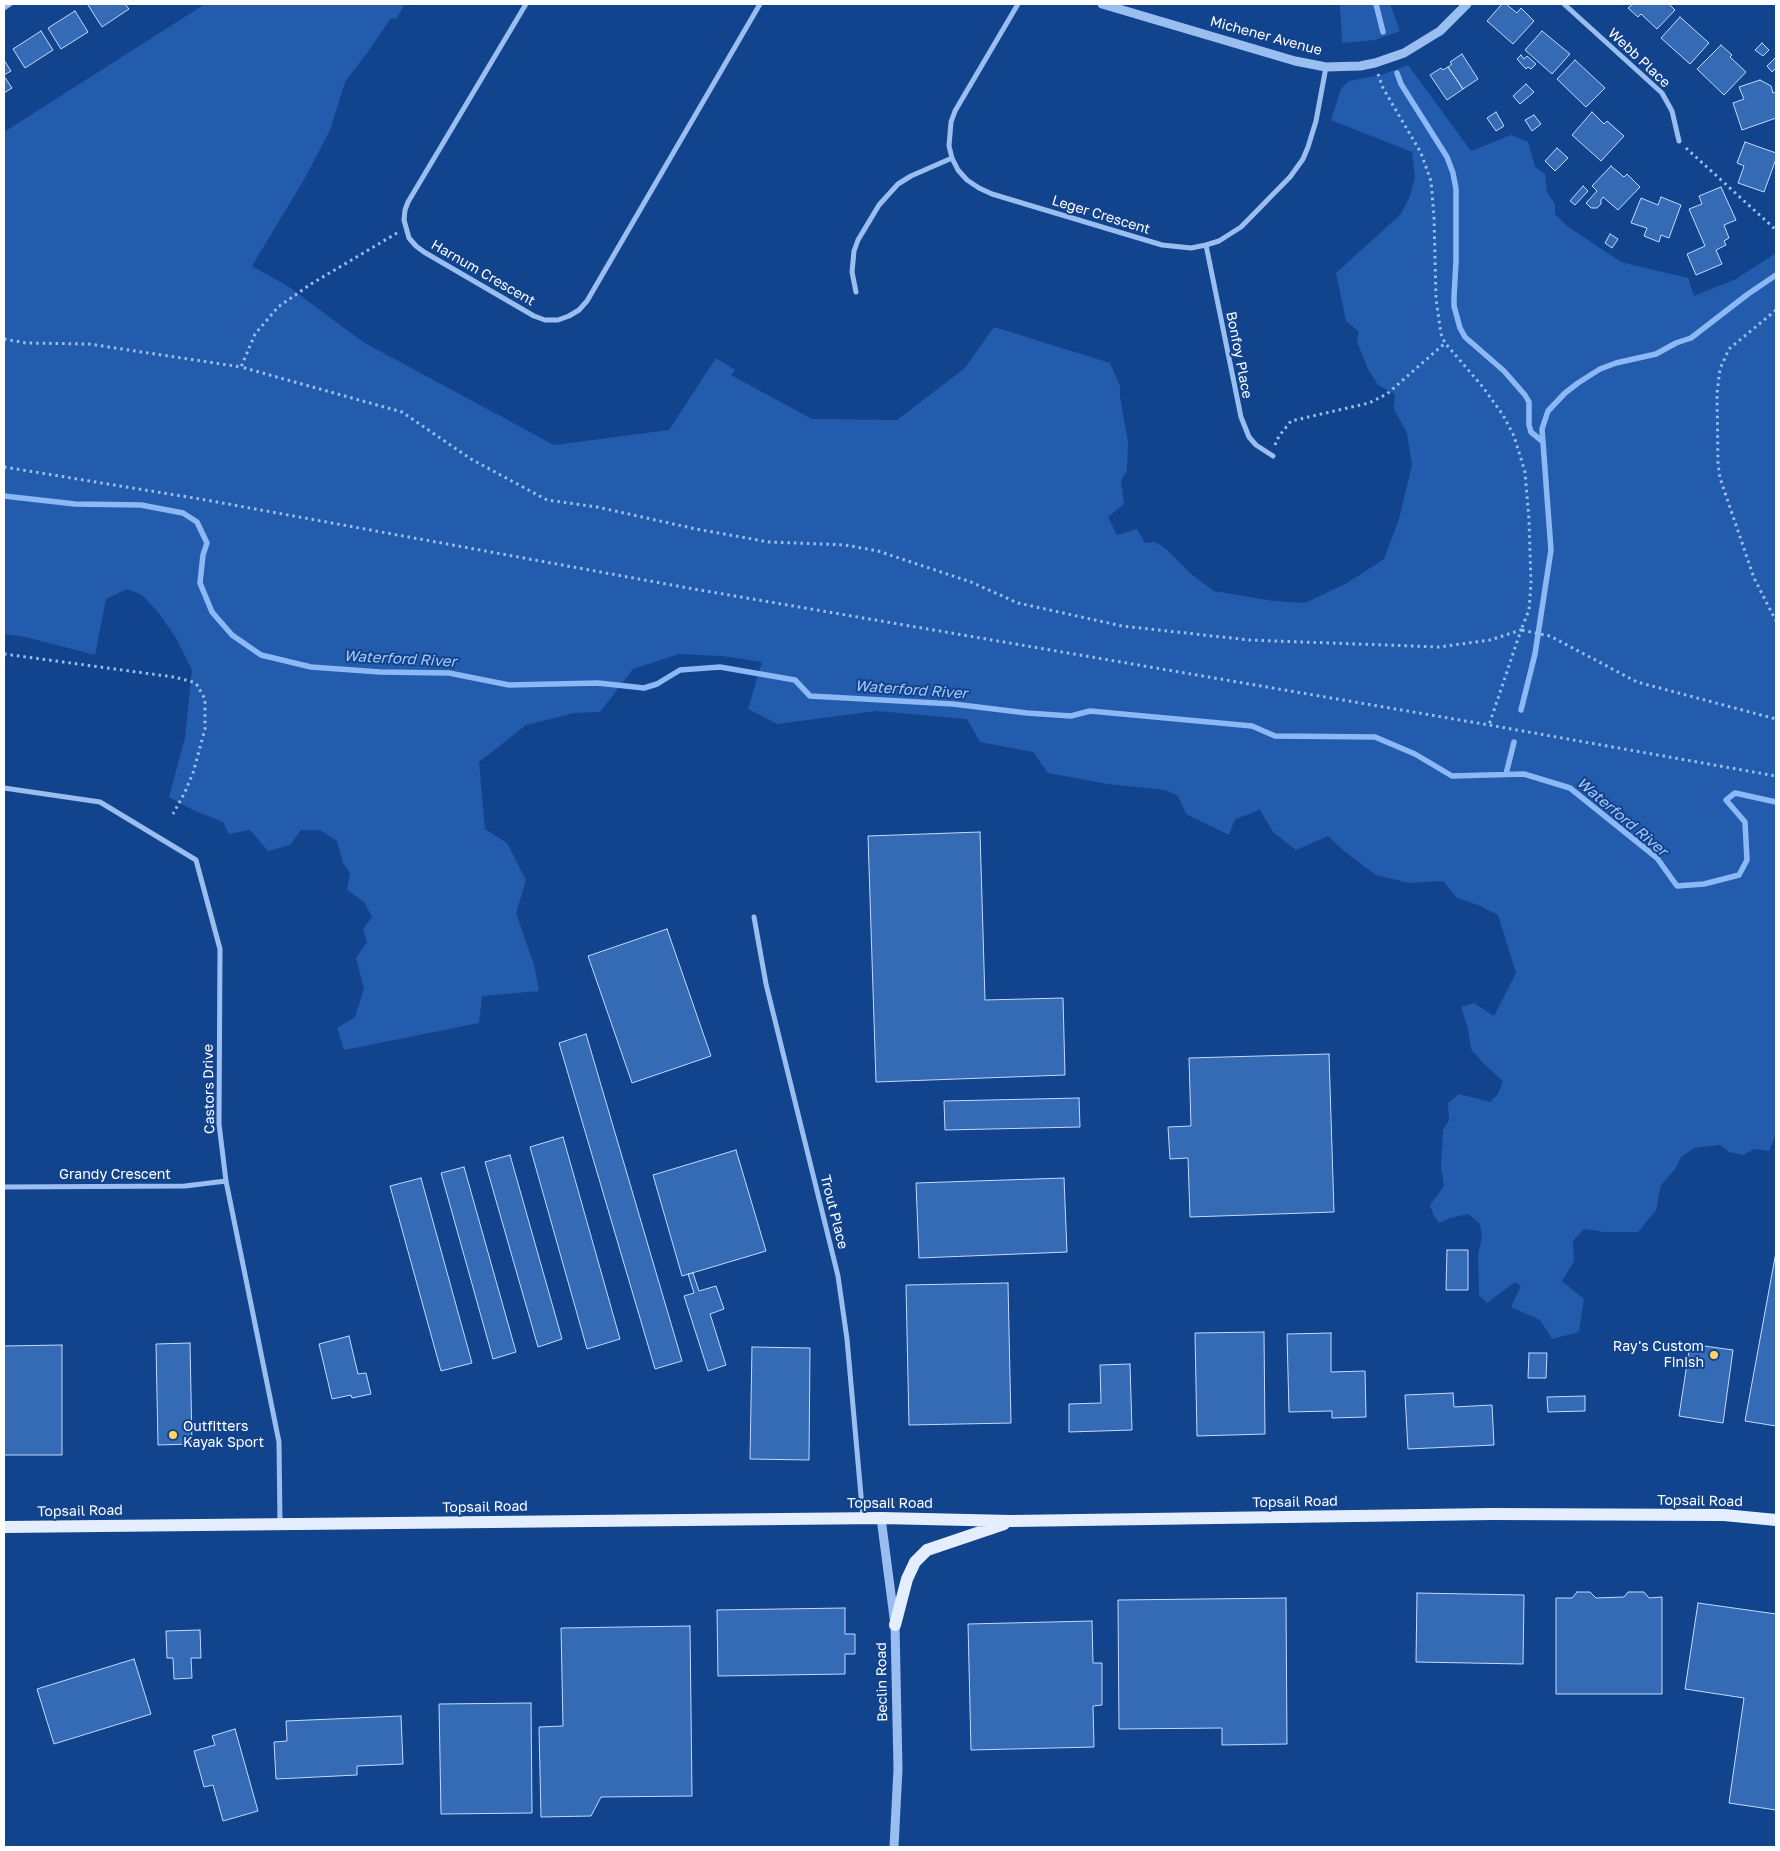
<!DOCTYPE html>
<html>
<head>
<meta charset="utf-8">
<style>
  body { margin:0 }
  #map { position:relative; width:1780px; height:1851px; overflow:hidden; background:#12438d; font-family:"Golos Text",sans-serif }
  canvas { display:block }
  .frame { position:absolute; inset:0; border:5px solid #fff; pointer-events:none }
</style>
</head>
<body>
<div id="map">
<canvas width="1780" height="1851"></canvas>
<div class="frame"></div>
</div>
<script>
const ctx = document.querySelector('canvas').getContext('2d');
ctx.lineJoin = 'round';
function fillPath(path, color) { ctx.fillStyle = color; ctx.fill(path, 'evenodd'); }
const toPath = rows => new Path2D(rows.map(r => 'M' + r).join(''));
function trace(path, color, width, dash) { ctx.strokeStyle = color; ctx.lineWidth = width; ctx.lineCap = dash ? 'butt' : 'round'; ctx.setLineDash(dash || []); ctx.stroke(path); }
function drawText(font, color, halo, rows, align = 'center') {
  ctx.font = font + ' "Golos Text",sans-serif'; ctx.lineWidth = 4; ctx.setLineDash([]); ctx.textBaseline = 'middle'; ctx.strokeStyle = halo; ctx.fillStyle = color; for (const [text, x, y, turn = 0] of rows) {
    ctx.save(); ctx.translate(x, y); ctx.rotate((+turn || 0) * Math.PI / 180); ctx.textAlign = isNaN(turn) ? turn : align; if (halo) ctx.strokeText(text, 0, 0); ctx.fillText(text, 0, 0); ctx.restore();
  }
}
fillPath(toPath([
  [205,4,405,4,396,19,391,18,367,53,345,82,330,130,305,178,252,266,289,287,363,342,554,445,669,430,716,358,735,370,731,375,812,419,897,420,965,368,994,327,1110,363,1120,386,1120,397,1128,442,1127,470,1121,481,1124,504,1108,517,1117,535,1137,529,1145,543,1155,542,1165,548,1191,574,1214,591,1273,601,1305,603,1347,583,1384,559,1399,519,1412,465,1407,433,1394,409,1395,394,1378,385,1368,369,1357,342,1359,332,1346,321,1336,273,1401,214,1410,196,1415,177,1412,152,1331,120,1341,89,1349,81,1381,75,1408,65,1471,151,1511,135,1528,142,1535,167,1545,174,1547,192,1555,204,1555,214,1567,226,1621,262,1688,278,1694,296,1736,279,1776,253,1776,1134,1769,1151,1754,1149,1743,1155,1729,1152,1720,1145,1694,1148,1681,1157,1676,1168,1661,1185,1656,1210,1638,1232,1605,1232,1584,1229,1573,1241,1574,1261,1562,1281,1584,1299,1579,1332,1552,1339,1540,1320,1511,1307,1521,1286,1515,1282,1487,1303,1479,1295,1478,1253,1482,1239,1480,1224,1468,1214,1450,1218,1439,1223,1433,1214,1430,1205,1444,1186,1441,1167,1443,1130,1449,1120,1448,1103,1459,1094,1490,1102,1498,1094,1503,1081,1484,1064,1471,1049,1468,1029,1461,1007,1474,1003,1494,1016,1516,973,1498,915,1478,905,1457,898,1443,881,1409,883,1376,875,1344,851,1328,836,1296,850,1273,832,1260,810,1235,819,1229,835,1186,814,1178,796,1165,790,1108,784,1048,773,1033,752,980,742,967,719,877,711,777,724,748,709,762,662,722,656,679,654,633,669,600,712,574,713,526,725,479,762,485,829,507,843,526,880,516,913,534,965,539,991,482,996,479,1023,344,1050,337,1028,355,1017,364,989,356,958,367,942,363,929,372,917,364,902,347,890,350,873,343,863,337,841,320,830,301,830,290,845,268,851,250,830,229,834,223,822,193,810,169,797,185,738,192,670,176,638,158,612,142,595,127,589,106,599,95,655,26,637,4,634,4,132],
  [1340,4,1390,4,1400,31,1375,40,1342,43]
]), '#245cad');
trace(toPath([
  [1376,4,1383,32],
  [1397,73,1401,84,1447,157,1453,173,1456,189,1456,261,1454,297,1454,306,1460,328,1465,337,1504,371,1525,395,1529,402,1529,425,1531,432,1542,441],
  [4,496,75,504,141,505,183,513,197,522,207,543,203,555,200,583,212,612,232,635,261,655,311,667,380,672,449,673,509,685,598,683,644,688,657,684,680,670,720,667,795,680,810,696,953,704,1027,713,1071,716,1090,711,1252,726,1275,736,1375,737,1415,754,1452,776,1524,774,1570,788,1657,858,1677,886,1704,884,1739,875,1747,860,1745,822,1726,800,1735,793,1776,802],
  [1521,710,1535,654,1551,550,1542,429,1548,411,1565,393,1578,383,1600,369,1616,363,1656,354,1676,343,1691,338,1748,294,1776,275],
  [1506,774,1514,742]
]), '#8cb9f5', 5.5);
const building = toPath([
  [89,4,125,4,129,9,102,27,88,5,89,4],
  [1502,4,1506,4,1517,13,1521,8,1534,21,1513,44,1487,21,1502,4],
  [1633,4,1669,4,1675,10,1657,29,1641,14,1638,17,1628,8,1633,4],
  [75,11,88,32,61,49,48,28,75,11],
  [1680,17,1709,43,1690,64,1661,38,1680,17],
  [41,31,53,50,25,68,13,49,41,31],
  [1542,31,1570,54,1552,74,1525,50,1542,31],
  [1762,43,1769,50,1763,56,1755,50,1762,43],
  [1721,45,1732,55,1730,57,1746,72,1724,95,1697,69,1721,45],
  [1462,54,1478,79,1463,89,1448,67,1452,64,1450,62,1462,54],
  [1521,55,1524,59,1527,56,1536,64,1531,69,1528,67,1526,69,1517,59,1521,55],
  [1776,57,1776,68,1772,72,1767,66,1776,57],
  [4,60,11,71,4,75,4,60],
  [1575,60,1605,88,1586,107,1557,79,1575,60],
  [1448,67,1463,89,1447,100,1430,75,1441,68,1443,70,1448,67],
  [4,76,12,88,4,93,4,76],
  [1760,80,1771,86,1773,93,1776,92,1776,118,1742,130,1733,103,1744,99,1739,87,1760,80],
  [1526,84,1534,92,1520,104,1513,96,1526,84],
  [1496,112,1504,126,1496,131,1487,118,1496,112],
  [1592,112,1604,124,1607,121,1624,136,1601,161,1572,135,1592,112],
  [1534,115,1541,124,1532,131,1525,120,1534,115],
  [1745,142,1776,153,1776,159,1764,192,1738,183,1744,166,1737,163,1745,142],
  [1557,148,1568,158,1555,171,1545,161,1557,148],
  [1611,166,1624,177,1627,174,1640,187,1618,210,1603,197,1601,200,1601,204,1597,208,1591,208,1586,203,1597,191,1592,186,1611,166],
  [1583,186,1588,191,1575,205,1570,201,1583,186],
  [1721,187,1736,220,1724,225,1729,238,1724,241,1726,245,1716,250,1722,264,1696,275,1687,254,1705,246,1689,209,1702,204,1699,196,1721,187],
  [1661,197,1681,205,1669,238,1661,235,1659,242,1644,236,1647,228,1631,223,1641,198,1658,205,1661,197],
  [1610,234,1618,239,1612,248,1605,243,1610,234],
  [980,832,985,1000,1063,998,1065,1075,876,1082,868,836,980,832],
  [667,929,711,1056,632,1083,588,956,667,929],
  [586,1034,682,1361,655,1369,559,1043,586,1034],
  [1329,1054,1334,1212,1190,1217,1188,1158,1170,1159,1168,1127,1191,1126,1189,1058,1329,1054],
  [1079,1098,1080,1127,945,1130,944,1101,1079,1098],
  [563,1137,620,1339,587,1349,530,1147,563,1137],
  [736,1150,766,1251,682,1276,653,1175,736,1150],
  [510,1155,562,1339,538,1347,485,1162,510,1155],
  [464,1167,516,1352,493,1359,441,1173,464,1167],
  [421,1178,472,1363,441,1371,390,1186,421,1178],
  [1064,1178,1067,1252,919,1258,916,1183,1064,1178],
  [1447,1250,1468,1250,1468,1290,1446,1290,1447,1250],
  [1776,1252,1776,1426,1745,1421,1776,1252],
  [693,1273,699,1291,716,1286,724,1309,710,1314,726,1365,708,1371,684,1296,694,1293,688,1274,693,1273],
  [1008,1283,1011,1423,909,1425,906,1285,1008,1283],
  [1264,1332,1265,1434,1197,1436,1195,1333,1264,1332],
  [1331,1333,1331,1372,1365,1371,1366,1417,1332,1418,1332,1411,1289,1412,1287,1334,1331,1333],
  [349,1336,358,1374,366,1373,371,1394,352,1398,351,1395,332,1399,319,1344,349,1336],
  [190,1343,192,1444,158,1445,156,1344,190,1343],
  [1690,1344,1733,1350,1723,1423,1679,1416,1690,1344],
  [62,1345,62,1455,4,1455,4,1346,62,1345],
  [752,1347,810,1348,809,1460,750,1459,752,1347],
  [1529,1353,1547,1353,1546,1378,1528,1378,1529,1353],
  [1130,1364,1132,1430,1069,1432,1069,1404,1101,1403,1100,1365,1130,1364],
  [1453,1393,1454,1407,1492,1405,1494,1445,1408,1449,1405,1395,1453,1393],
  [1585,1396,1585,1411,1548,1412,1547,1397,1585,1396],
  [1577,1592,1590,1592,1596,1598,1624,1597,1628,1592,1644,1592,1649,1598,1662,1597,1662,1694,1556,1694,1556,1598,1572,1598,1577,1592],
  [1417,1593,1524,1595,1523,1664,1416,1662,1417,1593],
  [1286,1598,1287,1744,1222,1745,1222,1728,1119,1729,1118,1600,1286,1598],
  [1698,1603,1776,1614,1776,1810,1729,1803,1744,1698,1685,1689,1698,1603],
  [845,1608,845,1634,855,1634,855,1654,845,1654,845,1674,718,1676,717,1610,845,1608],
  [1092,1621,1093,1663,1102,1663,1102,1705,1093,1706,1094,1747,971,1750,968,1624,1092,1621],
  [690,1626,692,1796,601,1797,591,1816,541,1817,539,1727,563,1726,561,1628,690,1626],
  [200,1630,201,1658,191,1658,192,1678,174,1679,173,1658,167,1658,166,1631,200,1630],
  [134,1659,151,1714,54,1744,37,1689,134,1659],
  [531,1703,532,1813,441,1814,439,1704,531,1703],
  [401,1716,403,1764,357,1766,357,1775,276,1779,274,1742,287,1741,286,1721,401,1716],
  [235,1729,258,1811,223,1821,213,1785,204,1787,194,1751,215,1745,212,1736,235,1729]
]);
fillPath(building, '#356ab5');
trace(building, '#c2dafc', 1);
trace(toPath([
  [1378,74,1383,88,1421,153,1431,181,1434,217,1436,299,1441,334,1445,343,1482,386,1503,415,1514,436,1525,472,1529,520,1531,583,1529,610,1521,630,1550,636,1637,682,1776,719],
  [1686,148,1776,230],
  [397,233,311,284,278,307,255,334,241,367,402,412,471,459,547,500,597,507,696,529,769,542,845,545,878,551,971,582,1018,603,1122,626,1249,640,1439,647,1490,640,1521,630,1489,725],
  [1776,310,1729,349,1720,369,1717,393,1718,464,1720,478,1754,578,1776,621],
  [4,339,26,343,89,344,241,367],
  [1275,445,1279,436,1291,421,1369,403,1387,394,1445,343],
  [4,467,206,500,688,588,1489,725,1776,776],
  [4,654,174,677,193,682,197,685,205,699,205,729,193,773,185,792,173,814]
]), '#9bbef1', 3, [2.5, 4]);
trace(toPath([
  [526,4,408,202,405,210,404,220,409,238,416,246,424,252,534,316,545,320,558,320,569,316,579,310,587,301,760,4],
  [1018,4,955,111,951,122,949,146,952,158,958,170,967,180,979,188,992,194,1162,245,1191,248,1206,245,1219,241,1241,227,1290,177,1303,159,1308,147,1316,121,1326,67],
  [1564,4,1662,93,1672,111,1679,141],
  [4,8,10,4],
  [1206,245,1241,417,1249,437,1256,445,1273,456],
  [856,292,852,272,854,251,858,240,879,205,898,184,911,176,952,158],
  [4,788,100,802,196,860,220,949,219,1124,226,1181,279,1442,280,1524],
  [754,917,766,984,838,1276,847,1339,863,1518],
  [4,1187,185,1186,226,1181]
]), '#9bbef1', 5);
trace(toPath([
  [1102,4,1295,61,1326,67,1360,66,1375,63,1404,53,1440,31,1467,4],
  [881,1518,895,1625,898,1769,894,1847]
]), '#9bbef1', 9);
trace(toPath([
  [4,1527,881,1518,1011,1521,1492,1514,1724,1515,1776,1520],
  [895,1625,907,1579,915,1562,927,1550,1004,1524]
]), '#e5eeff', 12);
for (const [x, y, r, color] of [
  [1714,1355,5,"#ffd65b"],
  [173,1435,5,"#ffd65b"]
]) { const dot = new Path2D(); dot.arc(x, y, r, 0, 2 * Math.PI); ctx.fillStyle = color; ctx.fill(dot); trace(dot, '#12438d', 2); }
drawText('14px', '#fff', '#12438d', [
  ["Michener Avenue",1266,36,15],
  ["Webb Place",1639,58,43],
  ["Leger Crescent",1101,215,17],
  ["Harnum Crescent",483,273,30],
  ["Bonfoy Place",1239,355,79],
  ["Castors Drive",209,1089,-91],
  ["Grandy Crescent",115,1175],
  ["Trout Place",834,1212,76],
  ["Topsail Road",1700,1501,1],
  ["Topsail Road",1295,1502,-1],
  ["Topsail Road",890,1504],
  ["Topsail Road",485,1507,-1],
  ["Topsail Road",80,1511,-1],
  ["Beclin Road",882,1682,-91]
]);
drawText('14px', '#fff', '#12438d', [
  ["Ray's Custom",1704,1347],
  ["Finish",1704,1363],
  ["Outfitters",183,1427,"left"],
  ["Kayak Sport",183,1443,"left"]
], 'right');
drawText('italic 15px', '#a6c9f9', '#12438d', [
  ["Waterford River",400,659,3],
  ["Waterford River",911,690,4],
  ["Waterford River",1622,817,40]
]);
</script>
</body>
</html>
